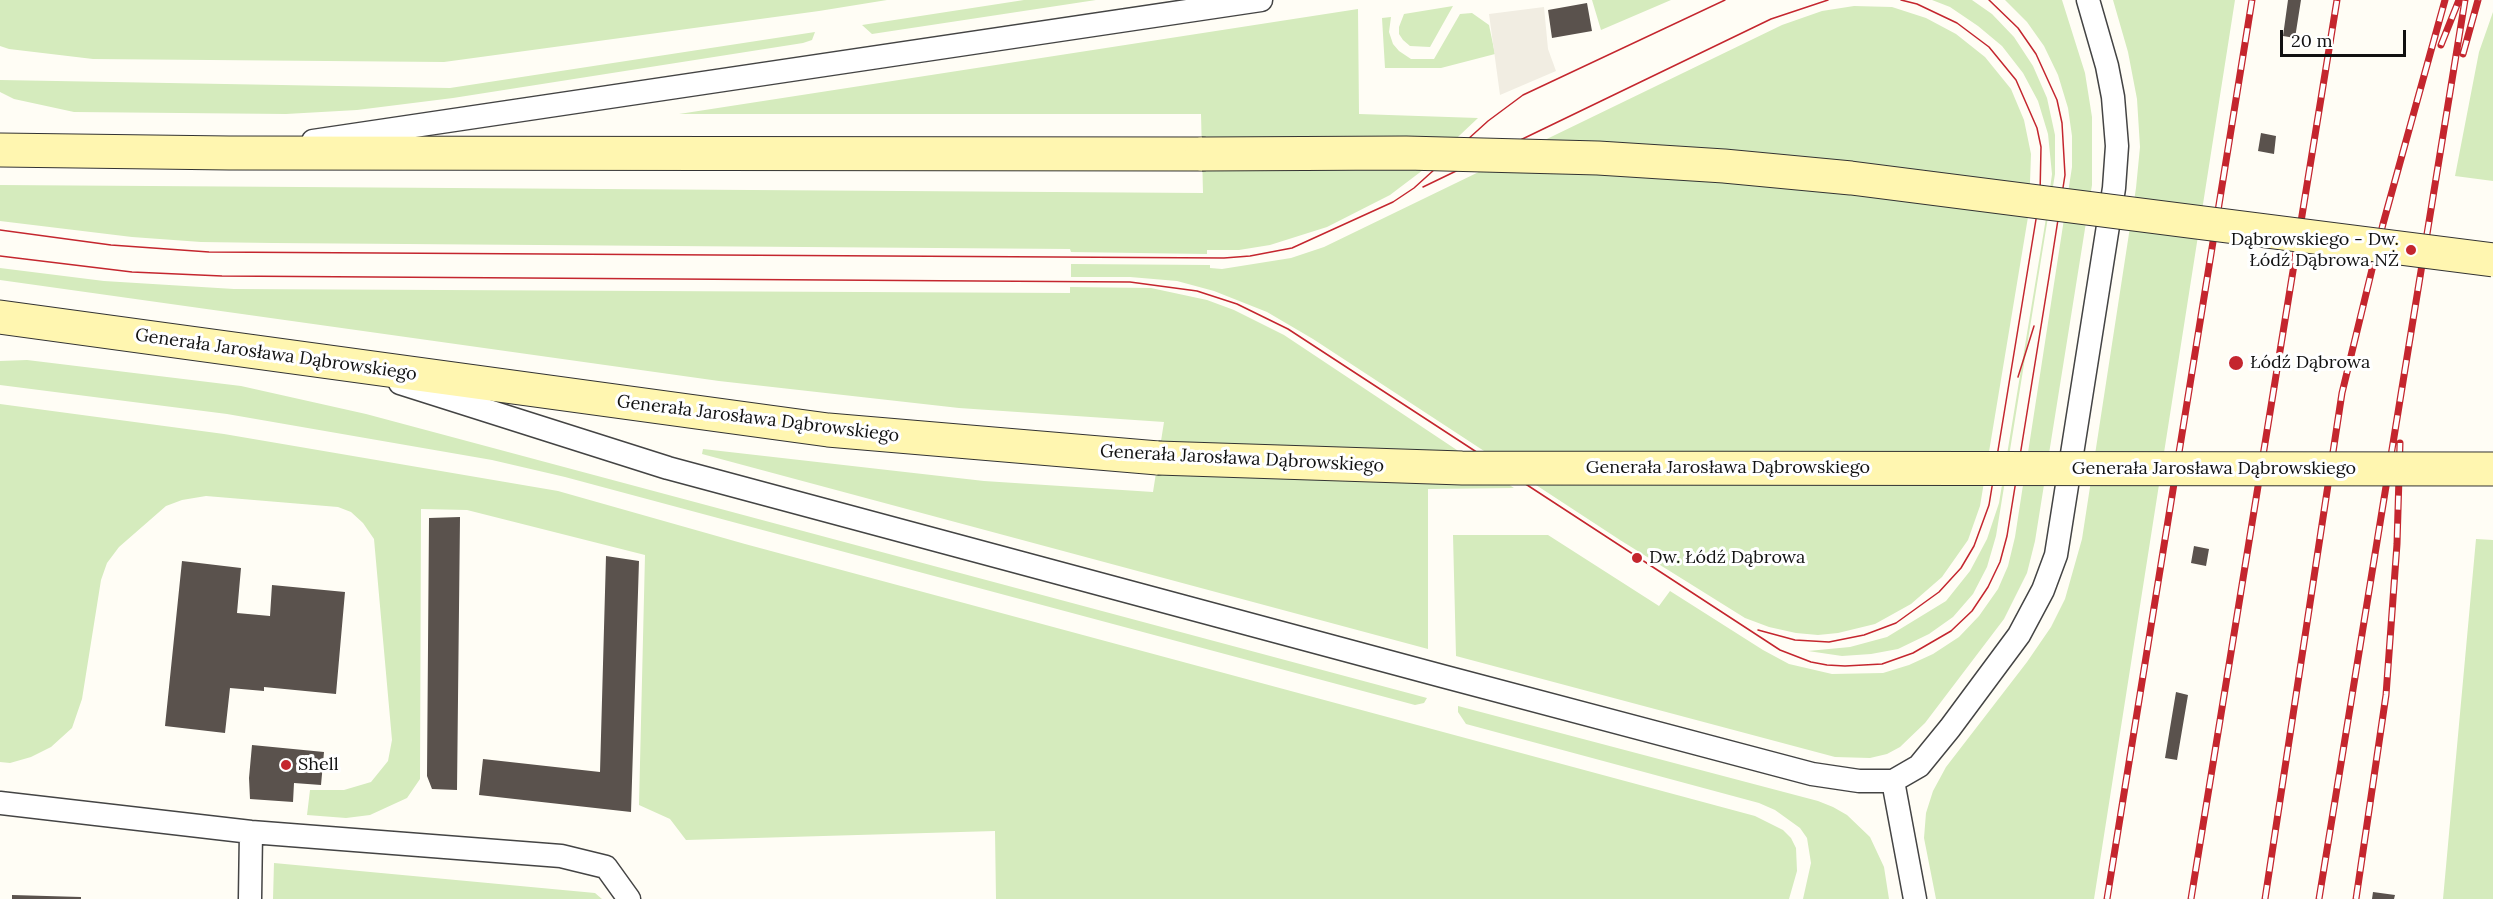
<!DOCTYPE html>
<html>
<head>
<meta charset="utf-8">
<style>
  body { margin:0 }
  #map { position:relative; width:2493px; height:899px; overflow:hidden; background:#fffdf5; font-family:Lora,serif }
  canvas { display:block }
  .scale { position:absolute; left:2280px; top:30px; width:126px; height:27px; box-sizing:border-box; border:3px solid #111; border-top:0; padding-left:8px; font-size:18px; line-height:21px; white-space:nowrap; color:#111; -webkit-text-stroke:4px #fff; paint-order:stroke }
</style>
</head>
<body>
<div id="map">
<canvas width="2493" height="899"></canvas>
<div class="scale">20 m</div>
</div>
<script>
const ctx = document.querySelector('canvas').getContext('2d');
ctx.lineJoin = 'round';
function fillPath(path, color) { ctx.fillStyle = color; ctx.fill(path, 'evenodd'); }
const toPath = rows => new Path2D(rows.map(r => 'M' + r).join(''));
function trace(path, color, width, dash) { ctx.strokeStyle = color; ctx.lineWidth = width; ctx.lineCap = dash ? 'butt' : 'round'; ctx.setLineDash(dash || []); ctx.stroke(path); }
function drawText(font, color, halo, rows, align = 'center') {
  ctx.font = font + ' Lora,serif'; ctx.lineWidth = 6; ctx.setLineDash([]); ctx.textBaseline = 'middle'; ctx.strokeStyle = halo; ctx.fillStyle = color; for (const [text, x, y, turn = 0] of rows) {
    ctx.save(); ctx.translate(x, y); ctx.rotate((+turn || 0) * Math.PI / 180); ctx.textAlign = isNaN(turn) ? turn : align; if (halo) ctx.strokeText(text, 0, 0); ctx.fillText(text, 0, 0); ctx.restore();
  }
}
fillPath(toPath([
  [0,0,887,0,819,11,444,62,93,59,9,49,0,46],
  [1024,0,1096,0,872,34,862,25],
  [1592,0,1671,0,1601,30],
  [1932,0,1972,0,1992,14,2014,37,2033,66,2047,98,2055,135,2055,174,1996,536,1987,567,1973,594,1953,617,1929,634,1898,649,1871,654,1842,656,1808,651,1850,647,1887,637,1946,601,1970,571,1987,539,1999,503,2047,212,2052,174,2048,134,2038,101,2023,73,2002,46,1978,26,1950,7],
  [2005,0,2062,0,2085,73,2092,117,2092,185,2035,541,2027,573,2004,619,1925,723,1900,747,1887,754,1870,758,1835,757,1456,656,1453,535,1548,535,1659,606,1670,591,1763,650,1789,664,1832,674,1883,673,1909,665,1933,654,1959,637,1979,616,1998,589,2008,566,2015,537,2072,167,2072,136,2068,108,2058,75,2044,46,2027,22],
  [2113,0,2235,0,2094,899,1936,899,1924,838,1926,813,1933,791,1946,767,2027,662,2051,627,2065,599,2082,539,2136,188,2140,147,2137,99,2128,52],
  [1453,6,1430,47,1410,46,1403,40,1399,34,1399,27,1404,14],
  [1854,6,1892,7,1926,18,1956,34,1985,57,2011,89,2024,120,2031,154,2029,211,1980,506,1968,540,1942,577,1911,604,1875,624,1838,633,1818,635,1796,633,1769,627,1745,618,1620,540,1313,339,1267,312,1214,291,1177,281,1130,277,1071,277,1071,264,1210,265,1210,268,1222,269,1291,258,1324,247,1782,25,1822,11],
  [1358,9,1359,114,1478,118,1423,170,1390,195,1327,227,1270,245,1239,250,1207,250,1207,254,1071,252,1070,249,273,243,201,242,132,237,0,221,0,185,1203,193,1201,114,679,114],
  [2493,12,2493,181,2455,176,2479,52],
  [1472,13,1489,25,1495,54,1441,68,1385,68,1382,18,1391,17,1389,32,1393,44,1399,51,1411,59,1434,59,1460,14],
  [815,32,812,40,803,43,453,98,357,110,286,114,74,112,14,99,0,92,0,80,450,88],
  [0,268,104,281,234,289,1070,293,1070,287,1151,288,1207,300,1234,310,1284,335,1514,488,1428,489,1428,649,702,454,703,449,984,481,1153,492,1164,422,959,408,719,381,0,280],
  [27,360,241,386,366,414,1427,698,1424,703,1415,705,565,477,492,460,227,414,0,385,0,361],
  [0,404,224,434,558,491,745,544,1755,816,1783,830,1791,838,1796,848,1797,871,1789,899,996,899,995,831,686,840,670,819,639,805,645,555,467,510,421,509,420,779,407,798,370,815,346,818,307,815,310,790,344,790,371,782,388,761,392,740,374,539,363,523,351,512,338,507,206,496,182,500,166,506,119,547,107,563,101,580,82,699,72,728,51,747,31,757,10,763,0,762],
  [2476,539,2493,540,2493,899,2443,899],
  [1458,706,1818,801,1833,807,1847,815,1870,837,1884,867,1889,899,1803,899,1811,863,1807,838,1800,828,1775,810,1759,803,1466,724,1458,712],
  [274,863,595,893,602,899,273,899]
]), '#d5ebbd');
fillPath(toPath([
  [1544,7,1548,49,1556,71,1500,95,1489,14]
]), '#f1ede2');
fillPath(toPath([
  [2288,0,2301,0,2295,38,2283,36],
  [1587,3,1592,31,1552,38,1548,10],
  [2261,133,2276,136,2274,154,2258,151],
  [460,517,457,790,432,789,427,776,429,518],
  [2194,546,2209,549,2206,566,2191,563],
  [606,556,639,561,631,812,479,795,483,759,600,772],
  [182,561,241,568,237,613,270,616,272,585,345,592,336,694,264,687,264,691,230,688,225,733,165,726],
  [2176,692,2188,695,2177,760,2165,758],
  [252,745,324,752,321,785,294,783,293,802,250,799,249,778],
  [2373,892,2395,895,2394,899,2372,899],
  [12,895,81,897,81,899,12,899]
]), '#5a524d');
const service = toPath([
  [313,141,1261,0],
  [400,383,668,468,1442,676,1812,774,1859,781,1893,781,1919,766,1950,728,2019,635,2043,590,2056,555,2114,188,2117,146,2113,97,2107,66,2088,0],
  [1893,781,1915,899],
  [0,803,251,832,561,856,606,867,629,899],
  [250,899,251,832]
]);
const secondary = toPath([
  [0,150,229,153,1202,154],
  [0,317,828,430,1158,458]
]);
trace(service, '#444', 25);
trace(secondary, '#333', 35);
trace(service, '#fff', 22);
trace(secondary, '#fff6b0', 33);
trace(toPath([
  [1423,187,1771,19,1828,0],
  [0,230,111,245,209,252,1224,258,1250,256,1292,248,1393,202,1414,188,1488,121,1523,95,1725,0],
  [0,256,132,272,222,276,1130,282,1197,291,1237,304,1288,329,1780,650,1811,662,1827,665,1845,666,1882,664,1913,653,1951,631,1972,611,1988,587,2000,562,2007,536,2049,277,2065,175,2062,123,2057,100,2036,54,2018,28,1989,0],
  [2018,377,2034,326],
  [1758,630,1795,640,1829,642,1864,635,1896,623,1939,592,1961,568,1974,546,1989,505,2040,195,2041,147,2037,128,2016,80,1989,47,1957,23,1917,4,1901,0]
]), '#c4262e', 1.5);
const rail = toPath([
  [2441,45,2459,0],
  [2463,54,2478,0],
  [2107,899,2252,0],
  [2191,899,2337,0],
  [2265,899,2342,393,2383,224,2445,0],
  [2319,899,2465,0],
  [2356,899,2386,695,2397,544,2400,443]
]);
trace(rail, '#c4262e', 7);
trace(rail, '#fff', 4.5, [14]);
const secondaryBridge = toPath([
  [1202,154,1406,153,1598,158,1724,166,1851,178,2493,260],
  [1158,458,1462,468,2493,469]
]);
trace(secondaryBridge, '#333', 35, []);
trace(secondaryBridge, '#fff6b0', 33);
for (const [x, y, r, color] of [
  [2411,250,6,"#c4262e"],
  [2236,363,8,"#c4262e"],
  [1637,558,6,"#c4262e"],
  [286,765,6,"#c4262e"]
]) { const dot = new Path2D(); dot.arc(x, y, r, 0, 2 * Math.PI); ctx.fillStyle = color; ctx.fill(dot); trace(dot, '#fff', 2); }
drawText('18px', '#111', '#fff', [
  ["Dąbrowskiego - Dw.",2399,240,"right"],
  ["Łódź Dąbrowa NŻ",2399,261,"right"],
  ["Łódź Dąbrowa",2250,363],
  ["Dw. Łódź Dąbrowa",1649,558],
  ["Shell",298,765]
], 'left');
drawText('18px', '#111', '#fff', [
  ["Generała Jarosława Dąbrowskiego",276,355,8],
  ["Generała Jarosława Dąbrowskiego",758,419,7],
  ["Generała Jarosława Dąbrowskiego",1242,459,3],
  ["Generała Jarosława Dąbrowskiego",1728,468],
  ["Generała Jarosława Dąbrowskiego",2214,469]
]);
</script>
</body>
</html>
